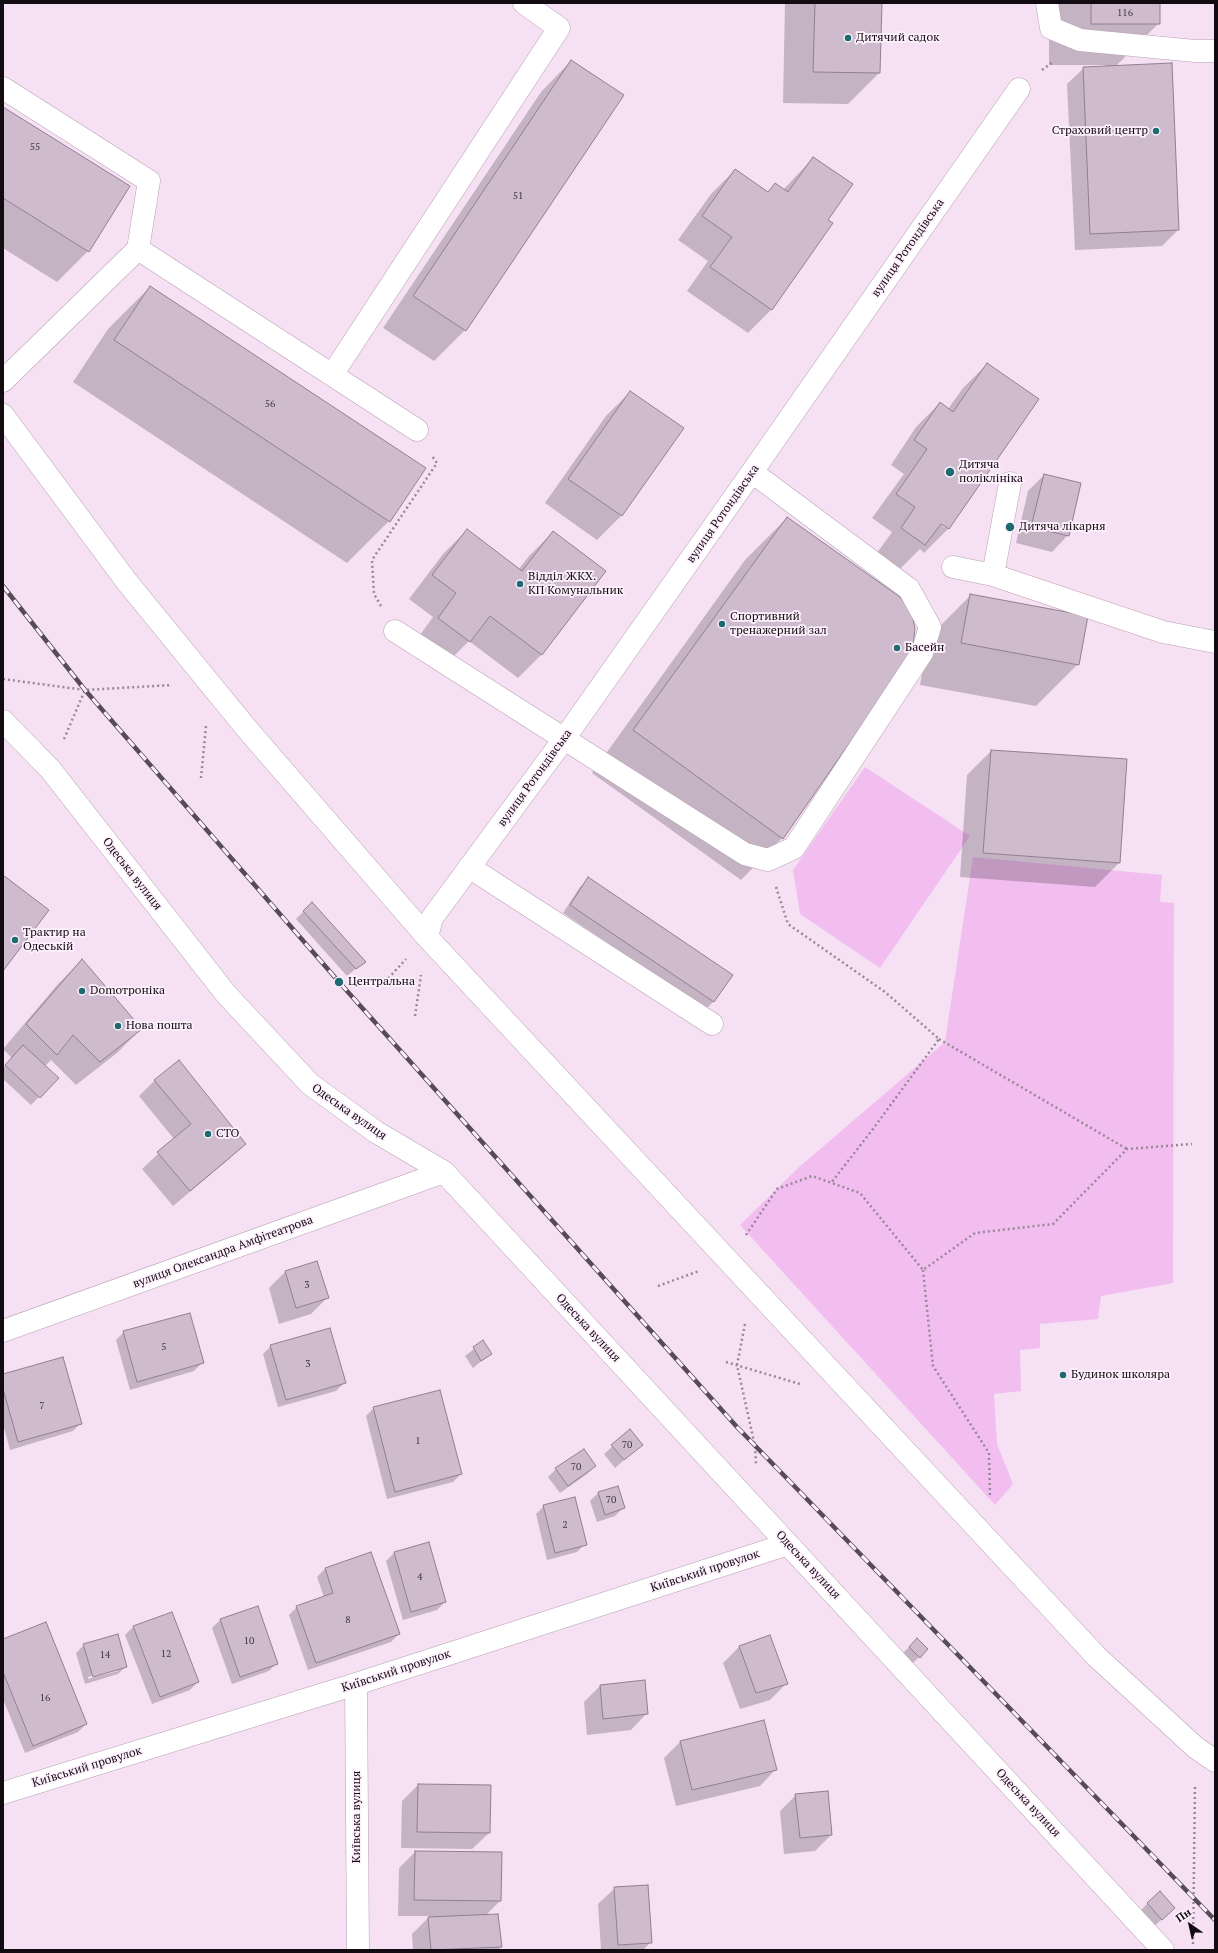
<!DOCTYPE html>
<html>
<head>
<meta charset="utf-8">
<style>
  body { margin:0 }
  #map { position:relative; width:1218px; height:1953px; overflow:hidden; background:#f6e0f4; font-family:"PT Serif",serif }
  canvas { display:block }
  .frame { position:absolute; inset:0; border:4px solid #120b12; pointer-events:none }
  .north { position:absolute; left:1170px; top:1905px; width:40px; height:40px; -webkit-text-stroke:3px #fef1fd; paint-order:stroke; rotate:326deg; font-size:11px; font-weight:700; line-height:16px; text-align:center; color:#120b12 }
  .north::after { content:''; display:block; margin:auto; width:14px; height:18px; background:#120b12; clip-path:polygon(50% 0,100% 100%,50% 72%,0 100%) }
</style>
</head>
<body>
<div id="map">
<canvas width="1218" height="1953"></canvas>
<div class="frame"></div>
<div class="north">Пн</div>
</div>
<script>
const ctx = document.querySelector('canvas').getContext('2d');
ctx.lineJoin = 'round';
function fillPath(path, color) { ctx.fillStyle = color; ctx.fill(path, 'evenodd'); }
const toPath = rows => new Path2D(rows.map(r => 'M' + r).join(''));
function trace(path, color, width, dash) { ctx.strokeStyle = color; ctx.lineWidth = width; ctx.lineCap = dash ? 'butt' : 'round'; ctx.setLineDash(dash || []); ctx.stroke(path); }
function drawText(font, color, halo, rows, align = 'center') {
  ctx.font = font + ' "PT Serif",serif'; ctx.lineWidth = 3.5; ctx.setLineDash([]); ctx.textBaseline = 'middle'; ctx.strokeStyle = halo; ctx.fillStyle = color; for (const [text, x, y, turn = 0] of rows) {
    ctx.save(); ctx.translate(x, y); ctx.rotate((+turn || 0) * Math.PI / 180); ctx.textAlign = isNaN(turn) ? turn : align; if (halo) ctx.strokeText(text, 0, 0); ctx.fillText(text, 0, 0); ctx.restore();
  }
}
fillPath(toPath([
  [865,767,970,836,880,968,800,914,793,870],
  [973,857,1162,875,1160,902,1174,903,1173,1283,1101,1296,1098,1319,1040,1324,1040,1348,1020,1350,1021,1391,994,1394,997,1444,1013,1484,995,1505,740,1225,798,1168,945,1042]
]), '#f2beef');
fillPath(toPath([
  [785,3,881,3,879,73,848,104,783,103],
  [1049,3,1159,3,1159,23,1116,66,1178,230,1162,246,1075,250,1067,84,1084,68,1105,67,1105,65,1049,65],
  [571,61,622,95,465,330,434,361,383,328,541,92],
  [3,108,88,251,57,282,3,248],
  [813,158,827,220,772,309,748,333,687,291,708,261,678,240,711,194,735,170,767,193,775,184,783,190],
  [150,287,389,521,347,563,73,382,108,329],
  [987,364,1038,399,948,529,924,553,920,549,900,569,877,553,892,532,872,518,904,474,891,465,916,427,940,403,948,409,963,388],
  [936,521,945,525,945,528],
  [630,392,682,429,621,516,597,540,545,503,606,416],
  [1044,475,1068,535,1052,552,1016,543,1028,491],
  [787,518,782,838,741,880,592,773,745,560],
  [467,530,519,569,529,556,553,532,542,654,518,678,469,641,445,665,415,642,433,617,409,599,443,554],
  [971,595,1078,664,1036,706,920,685,929,637],
  [991,751,1119,863,1095,887,960,877,967,775],
  [588,879,714,1001,706,1009,563,913,580,887],
  [312,903,365,961,347,976,296,919],
  [82,960,141,1029,117,1053,76,1085,51,1060,45,1066,58,1078,31,1105,3,1079,3,1068,12,1058,3,1049,58,984],
  [155,1080,245,1144,228,1160,173,1206,142,1169,174,1139,139,1096],
  [285,1272,327,1298,311,1314,279,1324,269,1288],
  [124,1332,202,1363,194,1371,130,1390,116,1340],
  [483,1342,490,1354,473,1368,465,1356],
  [271,1346,344,1383,336,1391,278,1407,263,1354],
  [3,1375,81,1423,73,1431,10,1450,3,1424],
  [374,1408,461,1474,453,1482,387,1499,366,1416],
  [630,1431,641,1445,615,1468,604,1454],
  [595,1466,587,1474,560,1493,548,1477,556,1469],
  [617,1487,623,1508,615,1516,597,1522,590,1501,598,1493],
  [544,1506,585,1544,577,1552,547,1560,536,1514],
  [394,1553,445,1602,437,1610,403,1620,386,1561],
  [325,1569,399,1634,391,1642,308,1670,289,1615,297,1607,324,1597,317,1577],
  [171,1613,198,1682,190,1690,152,1704,125,1635,133,1627],
  [220,1620,277,1663,269,1671,232,1684,212,1628],
  [917,1639,927,1649,911,1665,901,1655],
  [3,1640,86,1724,78,1732,25,1753,3,1699],
  [84,1645,126,1666,118,1674,85,1684,76,1653],
  [118,1668,118,1671,88,1679,88,1677],
  [739,1647,786,1684,770,1700,740,1709,723,1663],
  [600,1686,647,1713,631,1730,587,1735,584,1702],
  [680,1742,776,1769,760,1786,676,1806,664,1758],
  [418,1785,489,1833,472,1849,401,1848,402,1801],
  [796,1795,831,1835,815,1851,784,1854,780,1811],
  [415,1852,500,1901,486,1915,501,1947,498,1950,413,1950,412,1934,430,1916,398,1916,399,1868],
  [615,1888,651,1942,643,1950,601,1950,598,1904],
  [1148,1903,1166,1916,1153,1927,1140,1911]
]), '#0003');
const building = toPath([
  [815,3,882,3,880,73,813,72,815,3],
  [1091,3,1160,3,1160,24,1091,24,1091,3],
  [571,60,624,95,466,331,413,296,571,60],
  [1172,63,1179,230,1090,234,1083,67,1172,63],
  [3,107,130,186,89,252,3,198,3,107],
  [813,157,853,184,828,220,833,223,772,310,710,267,732,237,702,216,735,169,768,192,775,183,788,192,813,157],
  [150,286,426,468,390,522,114,340,150,286],
  [987,363,1039,399,949,529,941,524,925,545,901,528,915,507,896,494,927,449,914,440,940,402,953,412,987,363],
  [630,391,684,428,622,516,568,479,630,391],
  [1044,474,1081,483,1069,536,1031,527,1044,474],
  [787,517,900,597,912,614,915,629,912,653,783,839,633,730,787,517],
  [467,529,522,571,553,531,606,571,542,655,490,616,470,642,438,618,456,593,432,575,467,529],
  [970,594,1088,616,1079,665,961,643,970,594],
  [991,750,1127,759,1120,863,983,853,991,750],
  [3,875,49,910,3,971,3,875],
  [588,877,733,975,714,1002,570,905,588,877],
  [312,902,366,962,356,969,303,911,312,902],
  [82,959,142,1029,100,1062,73,1035,57,1055,26,1024,82,959],
  [23,1045,59,1078,40,1098,5,1065,23,1045],
  [179,1060,246,1144,190,1191,157,1152,191,1124,154,1080,179,1060],
  [317,1261,329,1298,296,1308,285,1271,317,1261],
  [190,1313,204,1363,137,1382,123,1331,190,1313],
  [330,1328,346,1383,286,1400,270,1345,330,1328],
  [483,1340,492,1354,481,1361,473,1347,483,1340],
  [63,1357,82,1424,18,1442,3,1389,3,1374,63,1357],
  [440,1390,462,1474,395,1492,373,1407,440,1390],
  [630,1429,643,1445,624,1460,611,1445,630,1429],
  [584,1449,596,1466,568,1486,555,1468,584,1449],
  [618,1486,625,1508,605,1515,598,1492,618,1486],
  [575,1497,587,1545,555,1553,543,1505,575,1497],
  [429,1542,446,1602,411,1612,394,1552,429,1542],
  [371,1552,400,1634,316,1663,296,1606,333,1593,325,1568,371,1552],
  [258,1606,278,1664,240,1677,220,1619,258,1606],
  [172,1612,199,1682,160,1697,133,1626,172,1612],
  [46,1622,87,1724,33,1746,3,1672,3,1639,46,1622],
  [118,1634,127,1667,93,1677,83,1644,118,1634],
  [770,1635,788,1684,756,1693,739,1646,770,1635],
  [917,1638,928,1649,920,1658,909,1647,917,1638],
  [645,1680,648,1714,603,1719,600,1685,645,1680],
  [764,1720,777,1770,692,1790,680,1741,764,1720],
  [418,1784,491,1785,490,1833,417,1832,418,1784],
  [828,1791,832,1835,800,1838,795,1794,828,1791],
  [415,1851,502,1852,501,1901,414,1900,415,1851],
  [648,1885,652,1943,618,1945,614,1887,648,1885],
  [1160,1891,1175,1908,1162,1920,1147,1903,1160,1891],
  [498,1914,502,1947,431,1950,428,1917,498,1914]
]);
fillPath(building, '#cfbbce');
trace(building, '#927e91', 1);
const minor = toPath([
  [1047,3,1051,28,1080,40,1195,51,1215,51],
  [3,88,149,181,138,249,3,381],
  [138,249,417,430],
  [332,375,559,28,524,3],
  [3,415,127,582,247,729,427,937,1097,1657,1195,1747,1215,1761],
  [1010,483,993,575,1163,632,1215,642],
  [953,567,993,575],
  [395,631,745,854,768,860,794,848,922,653,930,627,909,589,752,472],
  [3,721,50,769,226,994,310,1084,376,1132,444,1172,1163,1950],
  [469,867,712,1024],
  [427,937,432,918,564,739,752,472,1019,89],
  [3,1331,444,1172],
  [356,1684,358,1950],
  [3,1793,356,1684,788,1544]
]);
trace(minor, '#b6a1b4', 23);
trace(toPath([
  [1042,70,1053,62],
  [381,606,374,594,372,560,437,463,432,456],
  [3,679,85,690,172,685],
  [64,739,85,690],
  [201,778,206,726],
  [776,887,788,924,885,992,939,1039,873,1129,831,1183],
  [385,982,406,959],
  [415,1016,421,975],
  [939,1039,1127,1149],
  [746,1235,777,1189,812,1176,860,1193,923,1270,975,1233,1053,1224,1127,1149,1192,1144],
  [923,1270,933,1366,989,1453,990,1496],
  [658,1286,699,1271],
  [745,1324,737,1365,755,1446,756,1464],
  [726,1362,800,1384],
  [1193,1944,1195,1785]
]), '#988897', 2.5, [2, 3]);
trace(minor, '#fff', 22);
const rail = toPath([
  [3,586,85,690,339,982,737,1427,1215,1920]
]);
trace(rail, '#574b56', 4.5);
trace(rail, '#fef1fd', 3, [9]);
for (const [x, y, r, color] of [
  [848,38,4,"#1e6a71"],
  [1156,131,4,"#1e6a71"],
  [950,472,5,"#1e6a71"],
  [1010,527,5,"#1e6a71"],
  [520,584,4,"#1e6a71"],
  [722,624,4,"#1e6a71"],
  [897,648,4,"#1e6a71"],
  [15,940,4,"#1e6a71"],
  [339,982,5,"#1e6a71"],
  [82,991,4,"#1e6a71"],
  [118,1026,4,"#1e6a71"],
  [208,1134,4,"#1e6a71"],
  [1063,1375,4,"#1e6a71"]
]) { const dot = new Path2D(); dot.arc(x, y, r, 0, 2 * Math.PI); ctx.fillStyle = color; ctx.fill(dot); trace(dot, '#fef1fd', 1.5); }
drawText('10px', '#413741', null, [
  ["116",1125,13],
  ["55",35,147],
  ["51",518,196],
  ["56",270,404],
  ["3",307,1285],
  ["5",164,1347],
  ["3",308,1364],
  ["7",42,1406],
  ["1",418,1441],
  ["70",627,1445],
  ["70",576,1467],
  ["70",611,1500],
  ["2",565,1525],
  ["4",420,1577],
  ["8",348,1620],
  ["10",249,1641],
  ["12",166,1654],
  ["14",105,1655],
  ["16",45,1698]
]);
drawText('12px', '#120b12', '#fef1fd', [
  ["Дитячий садок",856,38],
  ["Страховий центр",1148,131,"right"],
  ["Дитяча",959,465],
  ["поліклініка",959,479],
  ["Дитяча лікарня",1019,527],
  ["Відділ ЖКХ.",528,577],
  ["КП Комунальник",528,591],
  ["Спортивний",730,617],
  ["тренажерний зал",730,631],
  ["Басейн",905,648],
  ["Трактир на",23,933],
  ["Одеській",23,947],
  ["Центральна",348,982],
  ["Domoтроніка",90,991],
  ["Нова пошта",126,1026],
  ["СТО",216,1134],
  ["Будинок школяра",1071,1375]
], 'left');
drawText('12px', '#120b12', '#fef1fd', [
  ["вулиця Ротондівська",908,248,-55],
  ["вулиця Ротондівська",723,514,-55],
  ["вулиця Ротондівська",535,778,-54],
  ["Одеська вулиця",132,874,52],
  ["Одеська вулиця",349,1112,35],
  ["вулиця Олександра Амфітеатрова",223,1252,-20],
  ["Одеська вулиця",588,1328,47],
  ["Одеська вулиця",808,1565,47],
  ["Київський провулок",705,1571,-18],
  ["Київський провулок",396,1671,-18],
  ["Київський провулок",87,1767,-17],
  ["Одеська вулиця",1028,1803,47],
  ["Київська вулиця",357,1817,-90]
]);
</script>
</body>
</html>
